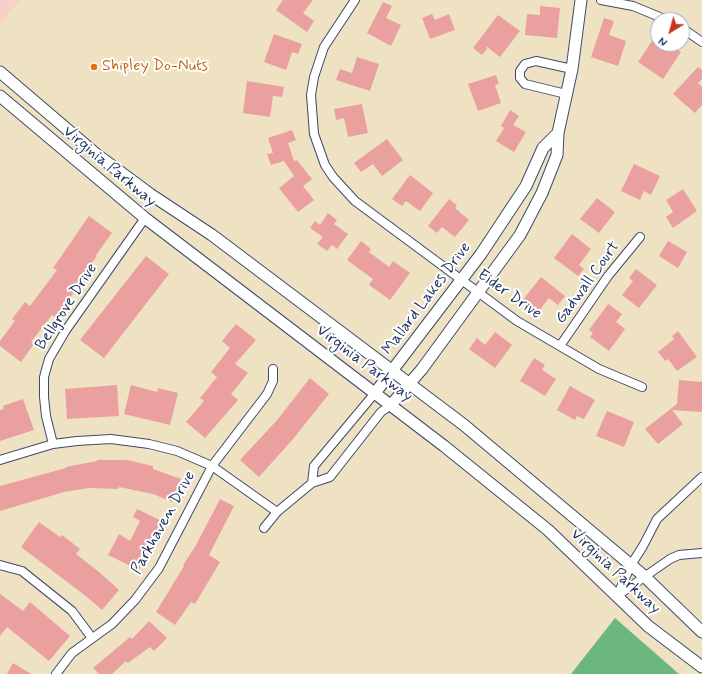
<!DOCTYPE html>
<html>
<head>
<meta charset="utf-8">
<style>
  body { margin:0 }
  #map { position:relative; width:702px; height:674px; overflow:hidden; background:#efe2c3; font-family:Mynerve,sans-serif }
  canvas { display:block }
  .north { position:absolute; left:650px; top:12px; width:40px; height:40px; box-sizing:border-box; background:#fff; border:1px solid #a4acbf; border-radius:50%; rotate:217deg; font-size:11px; font-weight:700; line-height:16px; text-align:center; color:#1b2f5e }
  .north::after { content:''; display:block; margin:auto; width:14px; height:18px; background:#c8321e; clip-path:polygon(50% 0,100% 100%,50% 72%,0 100%) }
</style>
</head>
<body>
<div id="map">
<canvas width="702" height="674"></canvas>
<div class="north">N</div>
</div>
<script>
const ctx = document.querySelector('canvas').getContext('2d');
ctx.lineJoin = 'round';
function fillPath(path, color) { ctx.fillStyle = color; ctx.fill(path, 'evenodd'); }
const toPath = rows => new Path2D(rows.map(r => 'M' + r).join(''));
function trace(path, color, width, dash) { ctx.strokeStyle = color; ctx.lineWidth = width; ctx.lineCap = dash ? 'butt' : 'round'; ctx.setLineDash(dash || []); ctx.stroke(path); }
function drawText(font, color, halo, rows, align = 'center') {
  ctx.font = font + ' Mynerve,sans-serif'; ctx.lineWidth = 4; ctx.setLineDash([]); ctx.textBaseline = 'middle'; ctx.strokeStyle = halo; ctx.fillStyle = color; for (const [text, x, y, turn = 0] of rows) {
    ctx.save(); ctx.translate(x, y); ctx.rotate((+turn || 0) * Math.PI / 180); ctx.textAlign = isNaN(turn) ? turn : align; if (halo) ctx.strokeText(text, 0, 0); ctx.fillText(text, 0, 0); ctx.restore();
  }
}
fillPath(toPath([
  [0,0,20,0,0,24]
]), '#f7d1c7');
fillPath(toPath([
  [615,618,679,674,571,674]
]), '#6cb67f');
fillPath(toPath([
  [283,0,313,0,303,13,314,21,307,32,276,10],
  [383,2,392,6,386,18,401,25,391,46,367,33],
  [540,6,560,8,557,38,525,35,527,14,540,15],
  [432,14,435,20,449,14,455,30,430,39,422,18],
  [498,15,520,31,500,57,486,46,487,49,482,55,473,48],
  [604,18,614,21,609,35,626,41,618,66,591,57],
  [274,34,302,44,298,54,292,52,286,70,264,62],
  [652,41,665,50,669,44,681,52,663,79,638,62],
  [357,57,379,64,370,91,336,80,340,69,352,73],
  [698,67,702,70,702,79,698,83,702,87,702,105,695,113,673,94],
  [496,75,499,84,495,85,501,103,478,111,468,84],
  [247,81,284,87,282,97,273,96,270,117,243,113],
  [362,104,368,133,348,137,344,118,336,120,334,109],
  [510,110,519,116,513,125,526,132,514,152,496,141,504,128,501,126],
  [292,130,296,140,288,143,294,161,297,160,312,179,303,186,314,200,298,212,279,188,294,176,284,161,271,165,267,154,273,153,268,138],
  [387,139,403,160,382,176,373,164,361,172,354,163],
  [634,164,660,176,651,195,644,191,640,200,621,191],
  [410,175,433,193,420,211,406,201,402,206,392,199],
  [683,189,697,211,673,228,666,217,673,212,666,200],
  [597,198,615,212,599,233,580,219],
  [449,199,457,205,455,208,469,220,455,237,442,227,437,233,428,226],
  [328,213,337,220,334,224,348,234,337,249,332,245,327,251,317,244,323,237,310,228,315,221,320,225],
  [89,216,112,233,96,255,97,256,82,276,84,278,67,302,55,317,52,315,31,342,34,344,21,362,0,346,0,341,15,321,12,319,25,302,30,306,57,270,53,268],
  [572,234,591,249,579,265,584,269,578,276,554,258],
  [361,241,371,249,369,252,389,267,393,261,410,273,390,300,369,285,373,279,347,260],
  [668,241,687,252,678,268,659,256],
  [146,256,169,274,104,358,80,340],
  [636,269,657,285,639,308,622,295,633,281,629,278],
  [541,277,565,296,558,305,549,298,538,312,522,301],
  [608,304,622,314,616,322,625,329,609,351,590,337,593,333,589,330],
  [236,324,256,340,235,364,248,373,231,394,238,400,205,438,186,422,204,401,200,398,217,377,211,372,230,348,222,341],
  [678,331,697,357,677,371,668,359,665,361,658,352,674,339,672,336],
  [495,332,512,345,495,368,469,349,477,338,485,345],
  [534,358,545,365,542,370,556,379,545,396,520,381],
  [310,378,329,394,293,439,259,477,240,460,278,419],
  [679,380,702,382,702,412,672,410,683,424,658,444,645,429,677,404],
  [117,385,119,416,67,419,65,389],
  [131,385,157,392,158,388,178,393,170,425,124,414],
  [570,386,595,400,584,419,577,416,575,420,557,410],
  [23,399,34,430,0,441,0,410,4,409,3,406],
  [607,411,634,422,624,447,596,436],
  [97,460,127,460,153,466,153,469,181,479,172,502,153,494,119,487,118,489,89,488,64,492,0,511,0,486,66,468,66,467,97,461],
  [220,499,234,506,209,555,220,562,195,604,191,602,175,625,156,612,184,566,183,565,195,547],
  [137,509,164,522,139,570,108,555,119,534,130,541,140,521,133,517],
  [39,522,60,537,62,535,80,549,76,554,99,572,119,590,102,610,87,597,21,547],
  [0,594,23,611,30,602,70,636,49,661,7,627,0,636],
  [149,621,167,638,154,651,150,647,128,663,126,661,112,674,99,674,93,668,130,637,132,639],
  [13,663,31,674,7,674]
]), '#eaa09f');
const street = toPath([
  [355,0,324,47,314,77,311,95,314,134,325,165,333,177,355,201,517,321,599,369,642,387],
  [601,0,633,6,667,20],
  [682,28,702,42],
  [566,94,525,84,520,78,520,71,525,64,536,61,572,69],
  [560,346,608,276,640,237],
  [53,444,46,416,44,397,44,377,49,359,66,330,145,218],
  [0,460,53,444,77,441,111,439,149,444,177,451,212,466,277,512],
  [312,483,314,466,375,393],
  [264,528,277,512,312,483,330,477,381,412,391,405],
  [0,565,22,571,72,611,92,638],
  [617,596,631,565,643,546,657,519,702,477],
  [617,596,670,559,679,555,702,553],
  [56,674,72,653,112,624,135,600,159,568,212,466,267,394,273,381,273,369]
]);
const secondary = toPath([
  [0,72,96,154,150,194,212,235,464,425,644,576,702,632],
  [0,96,145,218,444,446,548,530,648,626,702,667],
  [375,393,481,254,526,186,543,148,558,133],
  [391,405,422,369,520,235,542,193,557,155,558,133,572,69,581,0]
]);
trace(street, '#3b4a6d', 10);
trace(secondary, '#3b4a6d', 13);
trace(street, '#fff', 8);
trace(secondary, '#fff', 11);
for (const [x, y, r, color] of [
  [94,67,4,"#e8710a"]
]) { const dot = new Path2D(); dot.arc(x, y, r, 0, 2 * Math.PI); ctx.fillStyle = color; ctx.fill(dot); trace(dot, '#fff', 1.5); }
drawText('16px', '#c56008', '#fff', [
  ["Shipley Do-Nuts",102,67]
], 'left');
drawText('16px', '#1b2f5e', '#fff', [
  ["Virginia Parkway",109,167,40],
  ["Gadwall Court",588,283,-54],
  ["Eider Drive",509,295,35],
  ["Mallard Lakes Drive",427,299,-53],
  ["Bellgrove Drive",67,307,-57],
  ["Virginia Parkway",364,364,37],
  ["Parkhaven Drive",164,523,-61],
  ["Virginia Parkway",615,572,43]
]);
</script>
</body>
</html>
